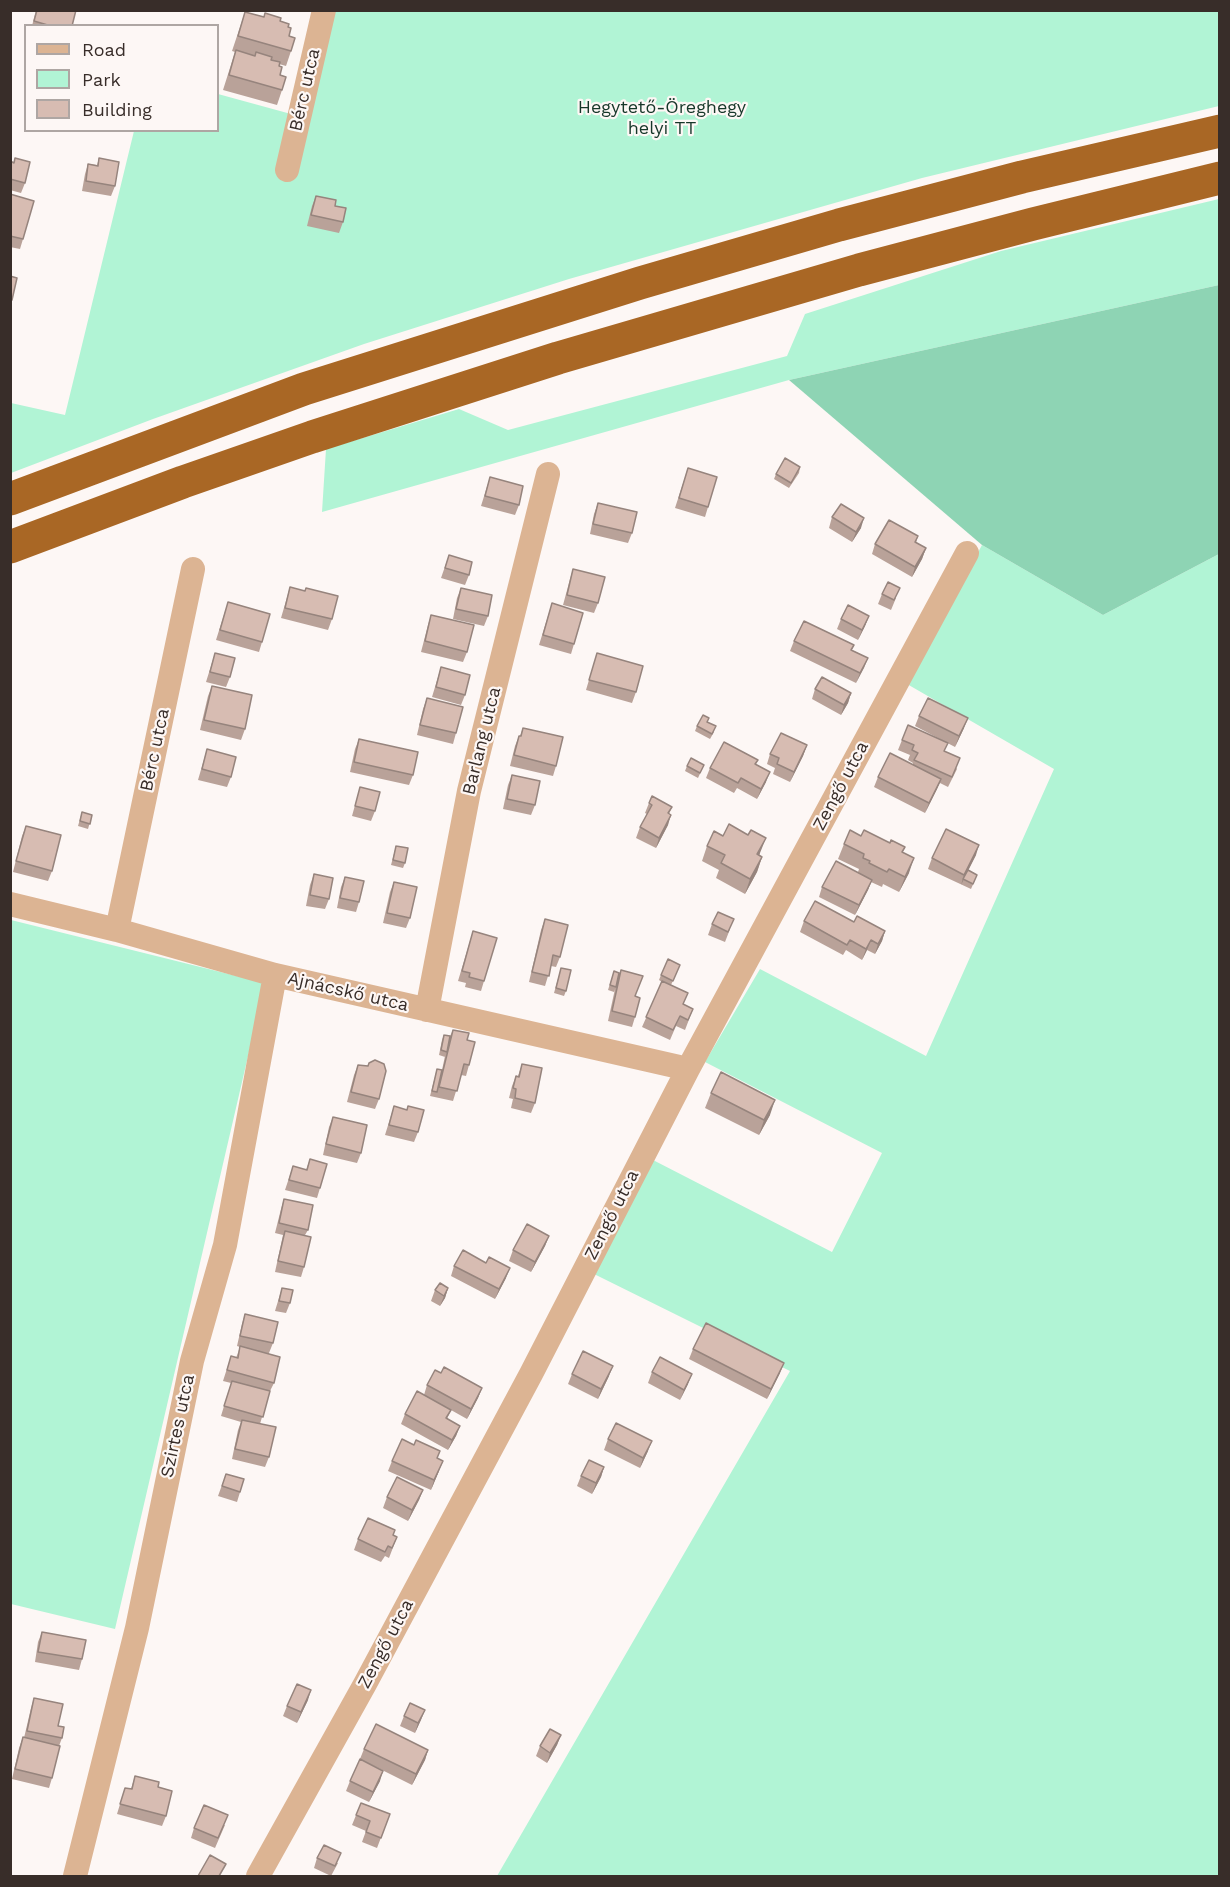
<!DOCTYPE html>
<html>
<head>
<meta charset="utf-8">
<style>
  body { margin:0 }
  #map { position:relative; width:1230px; height:1887px; overflow:hidden; background:#fdf7f5; font-family:"Work Sans",sans-serif }
  canvas { display:block }
  .frame { position:absolute; inset:0; border:12px solid #382d29; pointer-events:none }
  .legend { position:absolute; left:24px; top:24px; width:195px; height:108px; box-sizing:border-box; background:#fdf7f5; border:2px solid #aea6a3; margin:0; padding:8px 10px; list-style:none; font-size:18px; color:#382d29 }
  .legend li { display:flex; align-items:center; gap:12px; height:30px }
  .legend b { width:30px; border:2px solid #aea6a3 }
</style>
</head>
<body>
<div id="map">
<canvas width="1230" height="1887"></canvas>
<div class="frame"></div>
<ul class="legend">
<li><b style="height:8px;background:#dcb493"></b>Road</li>
<li><b style="height:16px;background:#b1f4d5"></b>Park</li>
<li><b style="height:16px;background:#d7bcb2"></b>Building</li>
</ul>
</div>
<script>
const ctx = document.querySelector('canvas').getContext('2d');
ctx.lineJoin = 'round';
function fillPath(path, color) { ctx.fillStyle = color; ctx.fill(path, 'evenodd'); }
const toPath = rows => new Path2D(rows.map(r => 'M' + r).join(''));
function trace(path, color, width, dash) { ctx.strokeStyle = color; ctx.lineWidth = width; ctx.lineCap = dash ? 'butt' : 'round'; ctx.setLineDash(dash || []); ctx.stroke(path); }
function drawText(font, color, halo, rows, align = 'center') {
  ctx.font = font + ' "Work Sans",sans-serif'; ctx.lineWidth = 4.5; ctx.setLineDash([]); ctx.textBaseline = 'middle'; ctx.strokeStyle = halo; ctx.fillStyle = color; for (const [text, x, y, turn = 0] of rows) {
    ctx.save(); ctx.translate(x, y); ctx.rotate((+turn || 0) * Math.PI / 180); ctx.textAlign = isNaN(turn) ? turn : align; if (halo) ctx.strokeText(text, 0, 0); ctx.fillText(text, 0, 0); ctx.restore();
  }
}
fillPath(toPath([
  [313,11,1219,11,1219,106,922,178,569,279,364,344,153,419,11,473,11,403,65,415,134,131,218,130,218,94,291,114],
  [1219,199,1219,285,789,380,322,512,326,449,459,409,508,430,787,356,805,314,1001,251],
  [982,545,1103,615,1219,554,1219,1876,497,1876,790,1371,594,1274,653,1160,832,1252,882,1153,705,1062,760,969,926,1056,1054,769,907,684],
  [11,920,265,983,115,1629,11,1604]
]), '#b1f4d5');
fillPath(toPath([
  [1219,285,1219,554,1103,615,982,545,789,380]
]), '#8ed4b4');
trace(toPath([
  [287,170,324,10],
  [10,904,117,930,275,975,688,1069],
  [117,930,193,569],
  [427,1010,469,791,548,474],
  [75,1876,137,1628,192,1361,225,1245,275,975],
  [258,1876,365,1684,531,1374,688,1069,967,553]
]), '#dcb493', 24);
trace(toPath([
  [10,499,304,389,640,283,839,225,1022,177,1220,131],
  [10,547,183,482,312,437,558,358,859,270,1033,224,1220,178]
]), '#a96725', 33);
fillPath(toPath([
  [36,10,76,10,72,26,32,26],
  [245,12,280,21,288,27,291,51,286,66,279,64,279,66,282,90,277,105,223,90,235,52,232,51],
  [99,158,115,186,111,196,82,191,85,174,88,164,97,165],
  [10,161,14,162,25,183,21,193,10,190],
  [10,194,23,239,20,249,10,247],
  [316,196,335,206,343,222,339,233,307,226,312,206],
  [800,467,799,473,789,488,774,479,776,474],
  [688,468,708,507,705,517,675,508],
  [490,477,519,505,515,515,481,506],
  [598,503,632,533,628,543,590,534,594,514],
  [832,517,861,528,852,542,829,528],
  [918,536,916,543,926,548,922,559,912,577,872,554,875,544],
  [449,555,469,575,465,585,441,578],
  [573,569,598,603,594,613,563,605,570,579],
  [290,587,332,619,328,630,281,618],
  [461,588,488,616,484,626,453,619,457,598],
  [882,594,896,598,891,610,878,604],
  [228,602,262,642,259,652,216,640],
  [552,603,574,644,571,654,539,645],
  [431,615,467,652,463,662,421,652,428,625],
  [869,616,865,626,858,640,837,629,841,619],
  [794,641,854,645,852,650,868,658,856,683,790,651],
  [215,653,230,677,226,687,206,682],
  [597,653,636,692,632,703,586,690],
  [441,667,465,695,461,705,432,697],
  [212,686,245,729,241,740,200,730,208,696],
  [815,689,851,693,848,703,841,715,812,699],
  [427,698,456,733,453,744,417,735,423,709],
  [919,716,964,728,955,747,915,726],
  [707,722,714,732,710,739,695,731,697,726],
  [523,728,556,766,553,776,510,766,515,746,519,736,520,736],
  [359,739,413,775,409,785,350,772,355,749],
  [902,740,945,752,957,769,948,787,940,783,925,813,874,787,878,777,913,765,913,763,908,760,910,755,898,750],
  [807,745,803,756,790,782,773,774,775,768,767,764,770,754],
  [207,749,231,777,227,787,198,780],
  [758,760,756,764,766,782,757,799,737,788,734,793,706,778,710,768],
  [704,765,698,778,685,771,687,766],
  [512,775,535,805,531,815,503,809,508,785],
  [360,787,375,811,371,821,352,816],
  [649,803,672,807,669,814,668,825,656,848,636,838,640,827,647,814,645,813],
  [82,812,92,815,88,829,78,826],
  [26,826,52,871,48,881,13,872,22,836],
  [861,836,905,847,903,852,909,873,899,892,883,884,882,887,871,882,868,890,855,915,819,897,822,887,858,872,859,869,838,859,844,844],
  [396,846,405,863,403,868,391,865],
  [707,846,760,853,759,856,762,857,757,872,745,894,716,878,719,870,702,861],
  [976,855,968,870,975,880,971,889,928,869,932,858],
  [314,874,329,899,325,909,306,906,310,885],
  [345,877,359,902,356,912,337,908,341,887],
  [394,882,410,918,406,928,383,923,390,892],
  [545,919,560,957,556,967,551,966,545,986,529,982,541,930],
  [804,921,854,922,885,931,882,941,875,954,867,950,862,960,846,950,843,955,800,932],
  [712,924,730,929,725,942,708,935],
  [473,931,484,981,481,991,465,987,466,983,458,981],
  [680,965,671,985,684,1005,693,1009,685,1030,676,1026,670,1040,642,1027,662,982,659,980,661,975],
  [561,968,566,991,564,996,554,993],
  [614,971,635,996,635,1017,632,1027,608,1021,615,989,614,992,608,990],
  [453,1030,467,1040,469,1065,466,1076,461,1075,453,1101,430,1096,437,1069,442,1070,445,1056,445,1057,439,1055,442,1040,444,1035,450,1036],
  [522,1064,535,1103,531,1113,511,1108,513,1099,509,1098,512,1086,516,1076,518,1076],
  [358,1065,379,1099,375,1109,347,1102,354,1075],
  [711,1093,770,1115,759,1135,705,1108],
  [394,1106,418,1132,414,1142,385,1135],
  [333,1117,361,1153,357,1163,323,1155,329,1127],
  [310,1159,320,1188,317,1198,285,1190,293,1166,306,1170],
  [284,1199,308,1230,305,1235,304,1267,301,1277,275,1272,283,1235,275,1233,281,1209],
  [549,1236,545,1246,531,1272,509,1261,513,1250],
  [454,1266,506,1278,495,1299,451,1276],
  [282,1288,290,1303,286,1313,275,1311],
  [448,1288,445,1298,440,1306,431,1301,435,1290],
  [245,1314,273,1343,269,1353,274,1383,269,1393,260,1424,269,1457,265,1467,232,1459,238,1430,241,1422,221,1416,231,1383,223,1381,231,1356,236,1358,240,1347,237,1346,242,1324],
  [693,1349,780,1373,767,1399,689,1359],
  [652,1372,688,1384,680,1400,648,1383],
  [441,1373,482,1388,478,1398,467,1419,451,1410,447,1419,460,1426,456,1436,448,1450,401,1424,405,1414,424,1395,427,1385],
  [572,1374,609,1376,598,1399,568,1384],
  [608,1439,648,1451,640,1468,604,1450],
  [414,1445,440,1451,437,1459,439,1471,431,1490,388,1471,392,1461],
  [604,1467,601,1477,592,1494,577,1486,581,1476],
  [226,1474,244,1479,237,1502,218,1496],
  [423,1490,419,1500,408,1521,383,1508,387,1497],
  [397,1537,389,1558,385,1556,381,1562,354,1550,358,1539],
  [42,1632,82,1659,79,1670,35,1662,38,1642],
  [34,1698,58,1726,62,1738,59,1746,52,1778,49,1788,12,1779,19,1748,23,1737,24,1738,31,1708],
  [308,1700,297,1723,283,1716,287,1706],
  [425,1710,415,1733,400,1726,404,1716],
  [561,1735,557,1745,547,1763,536,1756,540,1746],
  [364,1749,428,1750,425,1760,412,1785,360,1759],
  [135,1776,158,1787,166,1816,162,1826,117,1814,125,1788,131,1789],
  [350,1781,380,1781,369,1802,346,1791],
  [361,1803,390,1814,377,1848,362,1842,366,1831,352,1825],
  [225,1825,215,1848,191,1838,194,1828],
  [317,1858,338,1863,331,1876,314,1868]
]), '#b9a299');
fillPath(toPath([
  [864,518,861,528,852,542,856,532],
  [926,548,922,559,912,577,915,567],
  [869,616,865,626,858,640,862,630],
  [868,658,864,668,856,683,860,673],
  [851,693,848,703,841,715,844,705],
  [968,718,964,728,955,747,959,736],
  [807,745,803,756,790,782,794,772],
  [770,772,766,782,757,799,761,789],
  [941,779,937,789,925,813,929,803],
  [671,815,668,825,656,848,659,838],
  [766,838,760,853,751,870,757,854],
  [979,845,976,855,961,885,964,875],
  [762,857,757,872,745,894,750,879],
  [914,858,909,873,899,892,905,877],
  [872,880,868,890,855,915,859,905],
  [885,931,882,941,875,954,878,944],
  [871,940,867,950,862,960,866,949],
  [775,1100,770,1115,759,1135,764,1120],
  [549,1236,545,1246,531,1272,535,1262],
  [510,1268,506,1278,495,1299,499,1289],
  [448,1288,445,1298,440,1306,444,1296],
  [784,1363,780,1373,767,1399,771,1389],
  [613,1366,609,1376,598,1399,601,1389],
  [692,1374,688,1384,680,1400,684,1390],
  [482,1388,478,1398,467,1419,471,1409],
  [460,1426,456,1436,448,1450,452,1440],
  [652,1441,648,1451,640,1468,643,1458],
  [443,1461,439,1471,431,1490,434,1480],
  [604,1467,601,1477,592,1494,596,1483],
  [423,1490,419,1500,408,1521,412,1510],
  [311,1690,308,1700,297,1723,301,1712],
  [425,1710,421,1720,415,1733,418,1723],
  [561,1735,557,1745,547,1763,550,1753],
  [428,1750,425,1760,412,1785,416,1774],
  [383,1771,380,1781,369,1802,373,1792]
]), '#96847d');
const building = toPath([
  [37,10,76,10,72,26,51,26,34,21,37,10],
  [245,12,264,17,265,13,281,18,280,21,289,24,288,27,291,28,289,36,295,38,291,51,238,36,245,12],
  [236,50,255,56,256,52,272,57,271,60,280,62,279,66,282,67,280,75,286,77,282,90,229,75,236,50],
  [15,158,30,162,25,183,10,179,10,161,14,163,15,158],
  [99,158,119,162,115,186,86,181,88,164,98,166,99,158],
  [10,194,34,201,23,239,10,236,10,194],
  [316,196,336,200,335,206,346,208,343,222,311,215,316,196],
  [10,276,17,278,12,300,10,299,10,276],
  [785,458,800,467,791,483,776,474,785,458],
  [688,468,717,477,708,507,679,498,688,468],
  [490,477,523,486,519,505,485,496,490,477],
  [598,503,637,512,632,533,593,524,598,503],
  [841,504,864,518,856,532,832,517,841,504],
  [889,520,918,536,915,542,926,548,915,567,875,544,889,520],
  [449,555,472,562,469,575,445,568,449,555],
  [573,569,605,577,598,603,567,595,573,569],
  [888,582,900,588,894,600,882,594,888,582],
  [290,587,305,591,306,588,338,596,332,619,285,608,290,587],
  [461,588,492,595,488,616,456,609,461,588],
  [228,602,270,614,262,642,220,630,228,602],
  [552,603,583,613,574,644,543,635,552,603],
  [848,605,869,616,862,630,841,619,848,605],
  [431,615,474,625,467,652,425,641,431,615],
  [804,621,854,645,851,650,868,658,860,673,794,641,804,621],
  [215,653,235,658,230,677,210,672,215,653],
  [597,653,643,666,636,692,589,680,597,653],
  [441,667,470,675,465,695,436,687,441,667],
  [822,677,851,693,844,705,815,689,822,677],
  [212,686,252,695,245,729,204,720,212,686],
  [427,698,463,707,456,733,420,725,427,698],
  [928,698,968,718,959,736,919,716,928,698],
  [703,715,709,718,707,722,716,726,712,734,697,726,703,715],
  [908,725,948,743,944,751,960,758,952,777,914,760,918,753,912,750,914,745,902,740,908,725],
  [523,728,563,737,556,766,514,755,519,736,521,736,523,728],
  [781,733,807,745,794,772,777,764,779,758,770,754,781,733],
  [359,739,418,752,413,775,354,762,359,739],
  [724,742,758,760,755,764,770,772,761,789,741,778,738,783,710,768,724,742],
  [207,749,236,757,231,777,202,769,207,749],
  [890,753,941,779,929,803,878,777,890,753],
  [691,758,704,765,700,773,687,766,691,758],
  [512,775,540,781,535,805,507,799,512,775],
  [360,787,380,792,375,811,355,806,360,787],
  [652,796,672,807,668,813,671,815,659,838,640,827,652,805,649,803,652,796],
  [82,812,92,815,90,824,80,821,82,812],
  [729,824,748,835,751,830,766,838,757,854,762,857,750,879,721,863,725,855,707,846,714,831,723,836,729,824],
  [26,826,61,835,52,871,16,861,26,826],
  [946,829,979,845,964,875,932,858,946,829],
  [850,830,861,836,864,830,890,843,891,840,905,847,902,852,914,858,905,877,889,869,887,872,869,863,870,861,863,858,864,854,844,844,850,830],
  [396,846,408,848,405,863,393,860,396,846],
  [836,861,872,880,859,905,822,887,836,861],
  [968,870,977,875,973,884,963,879,968,870],
  [314,874,333,878,329,899,310,895,314,874],
  [345,877,364,881,359,902,340,898,345,877],
  [394,882,417,887,410,918,387,913,394,882],
  [815,901,854,922,857,916,885,931,878,944,871,940,866,949,850,940,847,945,804,921,815,901],
  [718,912,734,919,728,932,712,924,718,912],
  [545,919,568,925,560,957,553,955,549,976,532,972,545,919],
  [473,931,497,938,484,981,469,977,470,973,462,971,473,931],
  [668,959,680,965,673,981,661,975,668,959],
  [561,968,571,970,566,991,556,988,561,968],
  [621,970,643,976,635,996,640,998,635,1017,612,1011,621,970],
  [614,971,619,973,616,987,610,985,614,971],
  [662,981,688,993,683,1004,693,1009,688,1020,680,1016,673,1030,646,1017,662,981],
  [453,1030,469,1033,467,1040,475,1042,469,1065,464,1064,457,1091,439,1087,453,1030],
  [444,1035,450,1036,447,1052,441,1050,444,1035],
  [375,1060,384,1064,386,1071,379,1099,351,1092,358,1065,368,1066,369,1063,375,1060],
  [522,1064,542,1068,535,1103,515,1098,516,1089,513,1088,516,1076,519,1077,522,1064],
  [437,1069,442,1070,437,1092,432,1091,437,1069],
  [721,1072,775,1100,764,1120,711,1093,721,1072],
  [394,1106,407,1110,408,1106,424,1110,418,1132,389,1125,394,1106],
  [333,1117,367,1125,361,1153,326,1144,333,1117],
  [310,1159,327,1164,320,1188,289,1180,293,1166,307,1170,310,1159],
  [284,1199,313,1205,308,1230,279,1223,284,1199],
  [527,1224,549,1236,535,1262,513,1250,527,1224],
  [285,1231,311,1237,304,1267,278,1261,285,1231],
  [463,1250,486,1263,489,1257,510,1268,499,1289,454,1266,463,1250],
  [440,1283,448,1288,444,1296,435,1290,440,1283],
  [282,1288,293,1290,290,1303,279,1301,282,1288],
  [245,1314,278,1322,273,1343,240,1336,245,1314],
  [706,1323,784,1363,771,1389,693,1349,706,1323],
  [240,1346,280,1357,274,1383,227,1370,231,1356,238,1358,240,1346],
  [583,1351,613,1366,601,1389,572,1374,583,1351],
  [660,1357,692,1374,684,1390,652,1372,660,1357],
  [444,1367,482,1388,471,1409,427,1385,435,1370,441,1373,444,1367],
  [232,1381,270,1391,263,1417,224,1406,232,1381],
  [417,1391,451,1410,446,1418,460,1426,452,1440,405,1414,417,1391],
  [242,1420,276,1427,269,1457,235,1449,242,1420],
  [616,1423,652,1441,643,1458,608,1439,616,1423],
  [402,1439,414,1445,416,1440,440,1451,437,1458,443,1461,434,1480,392,1461,402,1439],
  [589,1460,604,1467,596,1483,581,1476,589,1460],
  [226,1474,244,1479,240,1492,222,1486,226,1474],
  [397,1477,423,1490,412,1510,387,1497,397,1477],
  [368,1518,395,1530,393,1535,397,1537,392,1548,388,1546,385,1552,358,1539,368,1518],
  [42,1632,86,1640,82,1659,38,1652,42,1632],
  [297,1684,311,1690,301,1712,287,1706,297,1684],
  [34,1698,63,1704,58,1726,64,1727,62,1738,27,1731,34,1698],
  [410,1703,425,1710,418,1723,404,1716,410,1703],
  [376,1724,428,1750,416,1774,364,1749,376,1724],
  [550,1729,561,1735,550,1753,540,1746,550,1729],
  [23,1737,60,1746,52,1778,15,1769,23,1737],
  [360,1759,383,1771,373,1792,350,1781,360,1759],
  [135,1776,159,1782,158,1787,172,1791,166,1816,120,1804,125,1788,132,1789,135,1776],
  [361,1803,390,1814,381,1838,366,1832,370,1821,356,1815,361,1803],
  [204,1805,228,1815,218,1838,194,1828,204,1805],
  [324,1845,341,1853,335,1866,317,1858,324,1845],
  [210,1855,226,1864,219,1876,198,1876,210,1855]
]);
fillPath(building, '#d7bcb2');
trace(building, '#96847d', 1.5);
drawText('18px', '#382d29', '#fdf7f5', [
  ["Bérc utca",305,90,-77],
  ["Barlang utca",482,741,-76],
  ["Bérc utca",155,750,-78],
  ["Zengő utca",841,786,-62],
  ["Ajnácskő utca",348,992,13],
  ["Zengő utca",612,1215,-63],
  ["Szirtes utca",178,1426,-78],
  ["Zengő utca",386,1644,-62]
]);
drawText('18px', '#163729', '#fdf7f5', [
  ["Hegytető-Öreghegy",662,108],
  ["helyi TT",662,129]
]);
</script>
</body>
</html>
